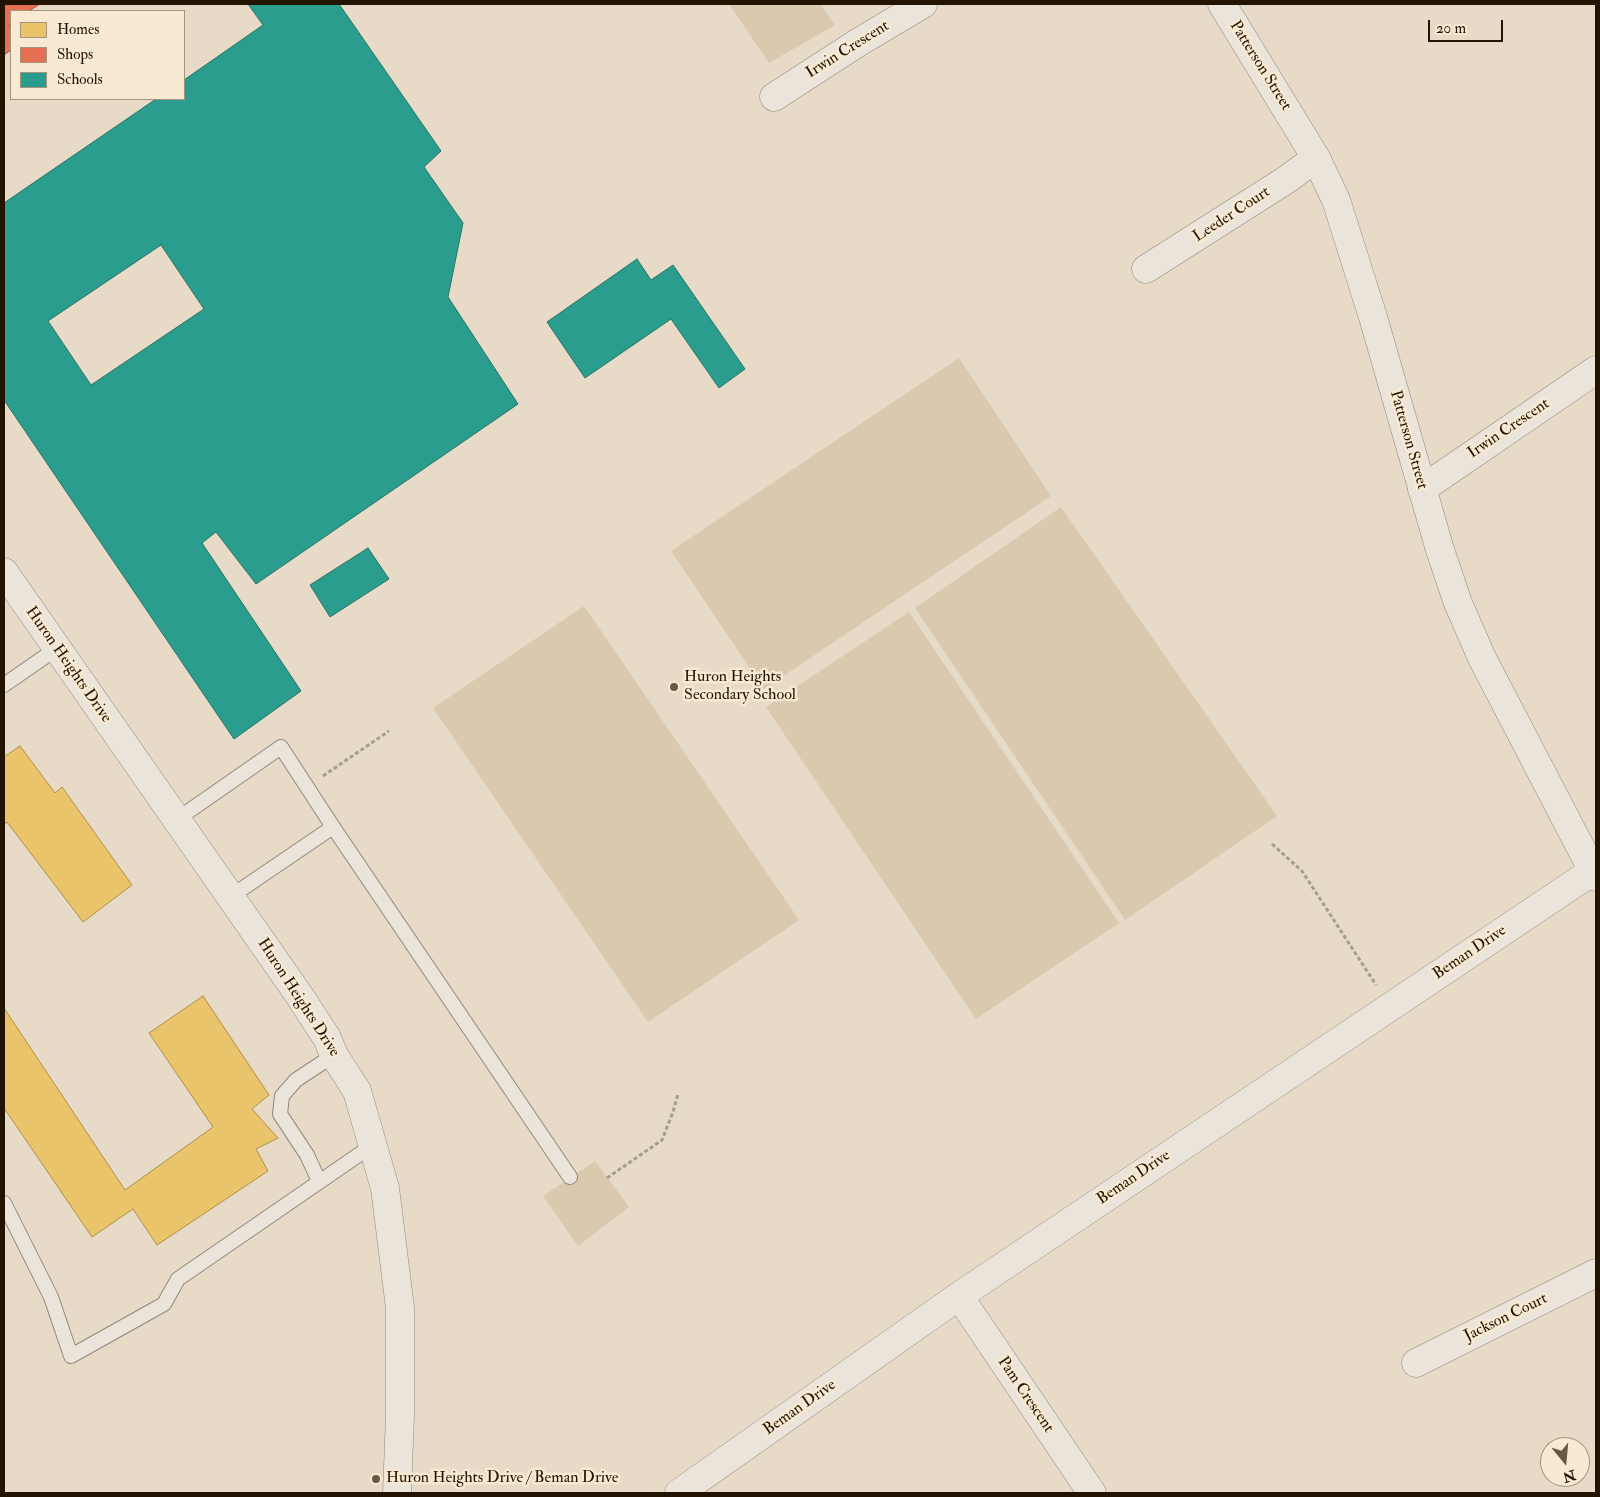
<!DOCTYPE html>
<html>
<head>
<meta charset="utf-8">
<style>
  body { margin:0 }
  #map { position:relative; width:1600px; height:1497px; overflow:hidden; background:#e7dac7; font-family:"IM FELL Double Pica",serif }
  canvas { display:block }
  .frame { position:absolute; inset:0; border:5px solid #231401; pointer-events:none }
  .legend { position:absolute; left:10px; top:10px; width:175px; height:90px; box-sizing:border-box; background:#f8e9d2; border:1px solid #a3947e; margin:0; padding:6px 9px; list-style:none; font-size:15px; color:#231401 }
  .legend li { display:flex; align-items:center; gap:10px; height:25px }
  .legend b { width:25px; border:1px solid #a3947e }
  .north { position:absolute; left:1540px; top:1437px; width:50px; height:50px; box-sizing:border-box; background:#f8e9d2; border:1px solid #a3947e; border-radius:50%; rotate:163deg; font-size:14px; font-weight:700; line-height:20px; text-align:center; color:#231401 }
  .north::after { content:''; display:block; margin:auto; width:18px; height:22px; background:#685946; clip-path:polygon(50% 0,100% 100%,50% 72%,0 100%) }
  .scale { position:absolute; left:1428px; top:20px; width:75px; height:22px; box-sizing:border-box; border:2px solid #231401; border-top:0; padding-left:6px; font-size:15px; line-height:18px; white-space:nowrap; color:#231401; -webkit-text-stroke:4px #f8e9d2; paint-order:stroke }
</style>
</head>
<body>
<div id="map">
<canvas width="1600" height="1497"></canvas>
<div class="frame"></div>
<ul class="legend">
<li><b style="height:14px;background:#e9c46a"></b>Homes</li>
<li><b style="height:14px;background:#e76f51"></b>Shops</li>
<li><b style="height:14px;background:#2a9d8f"></b>Schools</li>
</ul>
<div class="north">N</div>
<div class="scale">20 m</div>
</div>
<script>
const ctx = document.querySelector('canvas').getContext('2d');
ctx.lineJoin = 'round';
function fillPath(path, color) { ctx.fillStyle = color; ctx.fill(path, 'evenodd'); }
const toPath = rows => new Path2D(rows.map(r => 'M' + r).join(''));
function trace(path, color, width, dash) { ctx.strokeStyle = color; ctx.lineWidth = width; ctx.lineCap = dash ? 'butt' : 'round'; ctx.setLineDash(dash || []); ctx.stroke(path); }
function drawText(font, color, halo, rows, align = 'center') {
  ctx.font = font + ' "IM FELL Double Pica",serif'; ctx.lineWidth = 5; ctx.setLineDash([]); ctx.textBaseline = 'middle'; ctx.strokeStyle = halo; ctx.fillStyle = color; for (const [text, x, y, turn = 0] of rows) {
    ctx.save(); ctx.translate(x, y); ctx.rotate((+turn || 0) * Math.PI / 180); ctx.textAlign = isNaN(turn) ? turn : align; if (halo) ctx.strokeText(text, 0, 0); ctx.fillText(text, 0, 0); ctx.restore();
  }
}
fillPath(toPath([
  [729,4,820,4,835,25,769,63],
  [959,358,1051,496,764,689,671,551],
  [1061,507,1277,816,1125,920,915,608],
  [584,606,799,920,648,1022,433,708],
  [909,612,1119,923,976,1019,766,707],
  [595,1161,629,1207,578,1246,543,1196]
]), '#dac9af');
const homes = toPath([
  [20,746,55,793,62,787,132,885,83,922,7,822,4,825,4,757,20,746],
  [203,996,269,1095,252,1109,278,1138,256,1149,268,1171,157,1245,133,1209,92,1237,4,1108,4,1008,125,1190,213,1127,149,1033,203,996]
]);
fillPath(homes, '#e9c46a');
trace(homes, '#ae8f4a', 1);
const shops = toPath([
  [4,4,40,4,29,11,11,11,11,23,9,25,11,29,11,50,4,55,4,4]
]);
fillPath(shops, '#e76f51');
trace(shops, '#ac5439', 1);
const schools = toPath([
  [248,4,339,4,441,151,424,167,463,223,448,297,518,404,256,584,216,532,202,543,301,691,234,739,4,400,4,203,156,99,184,99,184,80,263,25,248,4],
  [161,245,204,309,91,385,48,321,161,245],
  [637,259,651,280,673,265,745,369,719,388,671,319,585,378,547,322,637,259],
  [368,548,389,579,330,617,310,585,368,548]
]);
fillPath(schools, '#2a9d8f');
trace(schools, '#287464', 1);
const service = toPath([
  [4,685,56,649],
  [176,820,281,747,333,827,570,1177],
  [230,897,333,827],
  [319,1181,307,1155,280,1114,282,1096,296,1080,334,1055],
  [4,1203,51,1297,71,1356,164,1304,178,1279,373,1145]
]);
const minor = toPath([
  [774,97,859,42,923,4],
  [1146,269,1286,180,1316,158],
  [1422,489,1596,370],
  [959,1296,1092,1493],
  [1416,1363,1596,1273],
  [679,1493,959,1296,1593,871]
]);
const tertiary = toPath([
  [1222,4,1316,158,1336,200,1373,317,1440,550,1458,603,1482,658,1596,877],
  [4,572,299,995,327,1038,334,1055,357,1091,385,1188,400,1308,400,1416,397,1493]
]);
trace(service, '#91887b', 16);
trace(minor, '#91887b', 29);
trace(tertiary, '#91887b', 29);
trace(toPath([
  [323,776,389,731],
  [1272,844,1302,871,1376,985],
  [607,1178,662,1140,673,1112,678,1094]
]), '#a39d93', 3, [4, 2.5]);
trace(service, '#ebe4db', 14);
trace(minor, '#ebe4db', 28);
trace(tertiary, '#ebe4db', 28);
for (const [x, y, r, color] of [
  [674,687,5,"#685946"],
  [376,1479,5,"#685946"]
]) { const dot = new Path2D(); dot.arc(x, y, r, 0, 2 * Math.PI); ctx.fillStyle = color; ctx.fill(dot); trace(dot, '#f8e9d2', 2); }
drawText('16px', '#231401', '#f8e9d2', [
  ["Irwin Crescent",848,50,-32],
  ["Patterson Street",1260,66,58],
  ["Leeder Court",1232,215,-33],
  ["Irwin Crescent",1509,429,-34],
  ["Patterson Street",1408,440,74],
  ["Huron Heights Drive",68,665,55],
  ["Beman Drive",1470,953,-34],
  ["Huron Heights Drive",298,998,57],
  ["Beman Drive",1134,1178,-34],
  ["Jackson Court",1506,1318,-26],
  ["Pam Crescent",1025,1395,56],
  ["Beman Drive",800,1408,-35]
]);
drawText('16px', '#231401', '#f8e9d2', [
  ["Huron Heights",684,678],
  ["Secondary School",684,696],
  ["Huron Heights Drive / Beman Drive",386,1479]
], 'left');
</script>
</body>
</html>
